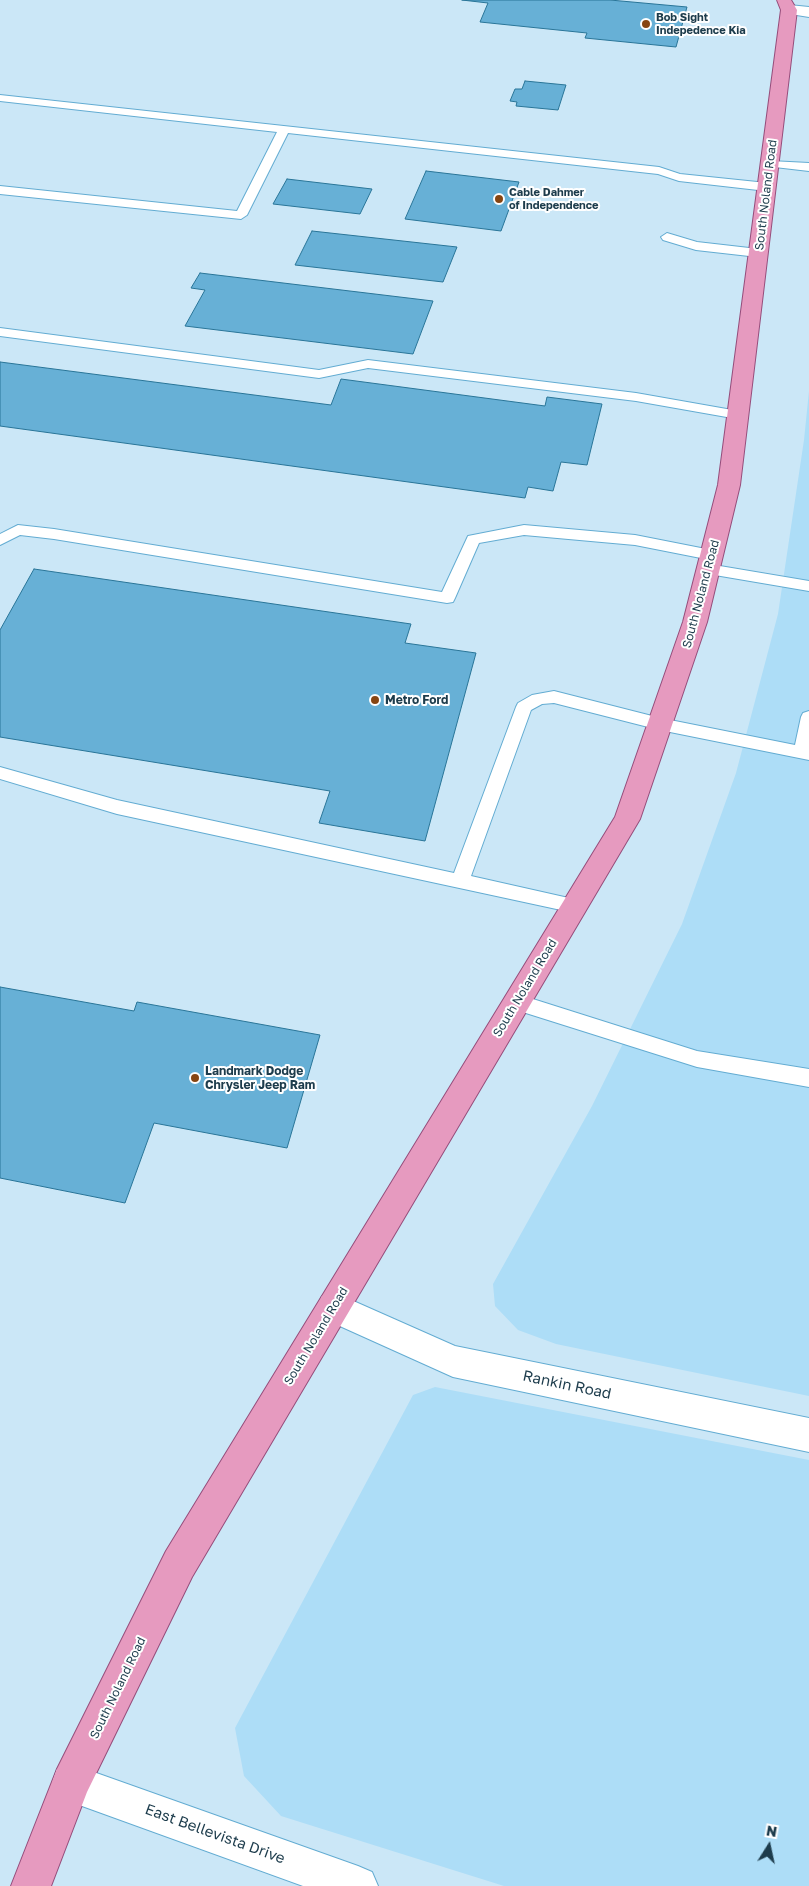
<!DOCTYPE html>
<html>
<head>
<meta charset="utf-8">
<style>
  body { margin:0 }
  #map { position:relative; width:809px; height:1886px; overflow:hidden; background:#cbe7f7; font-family:"Golos Text",sans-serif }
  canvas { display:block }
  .north { position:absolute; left:744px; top:1821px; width:50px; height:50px; -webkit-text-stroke:4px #fff; paint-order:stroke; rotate:10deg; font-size:14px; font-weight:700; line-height:20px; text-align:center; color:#1d3c4c }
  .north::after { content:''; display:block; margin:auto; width:18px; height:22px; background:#1d3c4c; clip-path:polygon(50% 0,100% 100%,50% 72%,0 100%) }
</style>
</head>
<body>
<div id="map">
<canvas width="809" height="1886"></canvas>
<div class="north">N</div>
</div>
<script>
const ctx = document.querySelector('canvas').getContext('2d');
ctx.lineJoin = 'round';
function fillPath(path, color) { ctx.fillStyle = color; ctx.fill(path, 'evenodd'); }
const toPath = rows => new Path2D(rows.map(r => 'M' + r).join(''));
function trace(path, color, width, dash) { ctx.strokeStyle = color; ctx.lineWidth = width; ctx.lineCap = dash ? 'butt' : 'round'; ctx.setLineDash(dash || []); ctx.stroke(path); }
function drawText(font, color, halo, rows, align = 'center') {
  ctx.font = font + ' "Golos Text",sans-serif'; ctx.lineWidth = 4; ctx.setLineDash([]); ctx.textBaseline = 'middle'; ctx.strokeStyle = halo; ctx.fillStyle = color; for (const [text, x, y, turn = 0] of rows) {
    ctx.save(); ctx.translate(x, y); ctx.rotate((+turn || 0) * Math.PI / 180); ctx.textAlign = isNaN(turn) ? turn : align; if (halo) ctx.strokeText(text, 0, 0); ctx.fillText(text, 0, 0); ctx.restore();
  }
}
fillPath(toPath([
  [809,391,809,1396,556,1344,518,1330,495,1306,493,1284,592,1106,682,924,736,773,778,614,804,440],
  [435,1387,809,1460,809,1886,504,1886,281,1816,244,1776,235,1728,413,1395]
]), '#adddf7');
const building = toPath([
  [462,0,610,0,687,7,676,47,585,38,587,33,480,22,488,3,462,0],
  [525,81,566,85,558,110,516,106,517,102,510,101,515,89,522,89,525,81],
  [426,171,519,182,501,231,405,219,426,171],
  [287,179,372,189,360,214,273,204,287,179],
  [312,231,457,247,443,282,295,265,312,231],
  [200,273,433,301,413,354,185,326,205,290,191,288,200,273],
  [0,362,331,405,341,379,545,406,547,397,602,404,587,465,561,462,553,491,528,487,525,498,0,426,0,362],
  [34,569,411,624,405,643,476,653,425,841,319,823,330,791,0,737,0,630,34,569],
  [0,987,134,1011,137,1002,320,1035,287,1148,154,1123,125,1203,0,1178,0,987]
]);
fillPath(building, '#67b0d6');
trace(building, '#297598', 1);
const service = toPath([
  [0,95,659,167,680,174,767,183,773,187,767,191,679,181,658,174,288,133,247,215,241,219,0,194,0,186,237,211,277,132,0,101,0,95],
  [770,161,809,163,809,171,766,166,764,164,770,161],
  [667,233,697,242,758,249,764,253,758,257,696,250,663,240,661,237,667,233],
  [0,328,319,370,368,360,636,393,738,411,745,415,738,419,636,401,368,368,319,378,0,336,0,328],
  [18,525,54,529,442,592,468,536,524,525,635,535,711,550,716,552,719,555,716,558,711,560,635,545,524,535,479,543,455,598,453,602,447,603,54,539,20,535,0,545,0,534,18,525],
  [708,564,809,581,809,591,703,573,700,569,703,565,708,564],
  [554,691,660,718,795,745,801,717,803,713,809,711,809,760,660,730,554,703,542,704,531,710,471,876,582,901,584,906,582,911,575,913,117,814,0,779,0,767,117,800,454,873,516,707,518,703,532,695,554,691],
  [517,994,697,1051,809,1069,809,1087,697,1067,510,1008,507,1002,510,996,517,994]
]);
const minor = toPath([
  [333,1292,455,1346,809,1418,809,1452,453,1377,322,1318,317,1307,322,1296,333,1292],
  [71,1764,358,1866,372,1872,378,1886,303,1886,71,1802,57,1797,52,1783,57,1769,71,1764]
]);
const tertiary = toPath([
  [789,5,809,7,809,17,784,13,781,10,784,7,789,5]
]);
const primary = toPath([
  [777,0,791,0,797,10,740,485,707,622,640,819,192,1577,87,1792,51,1886,11,1886,57,1769,166,1551,615,817,683,622,718,485,781,10,777,0]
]);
trace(service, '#63acd2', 2);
trace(minor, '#63acd2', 2);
trace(tertiary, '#63acd2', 2);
trace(primary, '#954d7b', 2);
fillPath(service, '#fff');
fillPath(minor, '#fff');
fillPath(tertiary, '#fff');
fillPath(primary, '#e69abf');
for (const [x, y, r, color] of [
  [646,24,5,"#864512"],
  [499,199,5,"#864512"],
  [375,700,5,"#864512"],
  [195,1078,5,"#864512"]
]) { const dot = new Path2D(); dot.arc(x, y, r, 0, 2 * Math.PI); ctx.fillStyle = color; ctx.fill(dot); trace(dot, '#fff', 2); }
drawText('bold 11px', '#1d3c4c', '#fff', [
  ["Bob Sight",656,18],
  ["Indepedence Kia",656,31],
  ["Cable Dahmer",509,193],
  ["of Independence",509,206]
], 'left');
drawText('12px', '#1d3c4c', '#fff', [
  ["South Noland Road",766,195,-83],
  ["South Noland Road",701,594,-75],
  ["South Noland Road",525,988,-59],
  ["South Noland Road",316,1336,-59],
  ["South Noland Road",118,1688,-64]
]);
drawText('bold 12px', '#1d3c4c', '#fff', [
  ["Metro Ford",385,700],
  ["Landmark Dodge",205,1071],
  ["Chrysler Jeep Ram",205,1085]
], 'left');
drawText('15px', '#1d3c4c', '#fff', [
  ["Rankin Road",567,1385,12],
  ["East Bellevista Drive",215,1834,20]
]);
</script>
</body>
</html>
